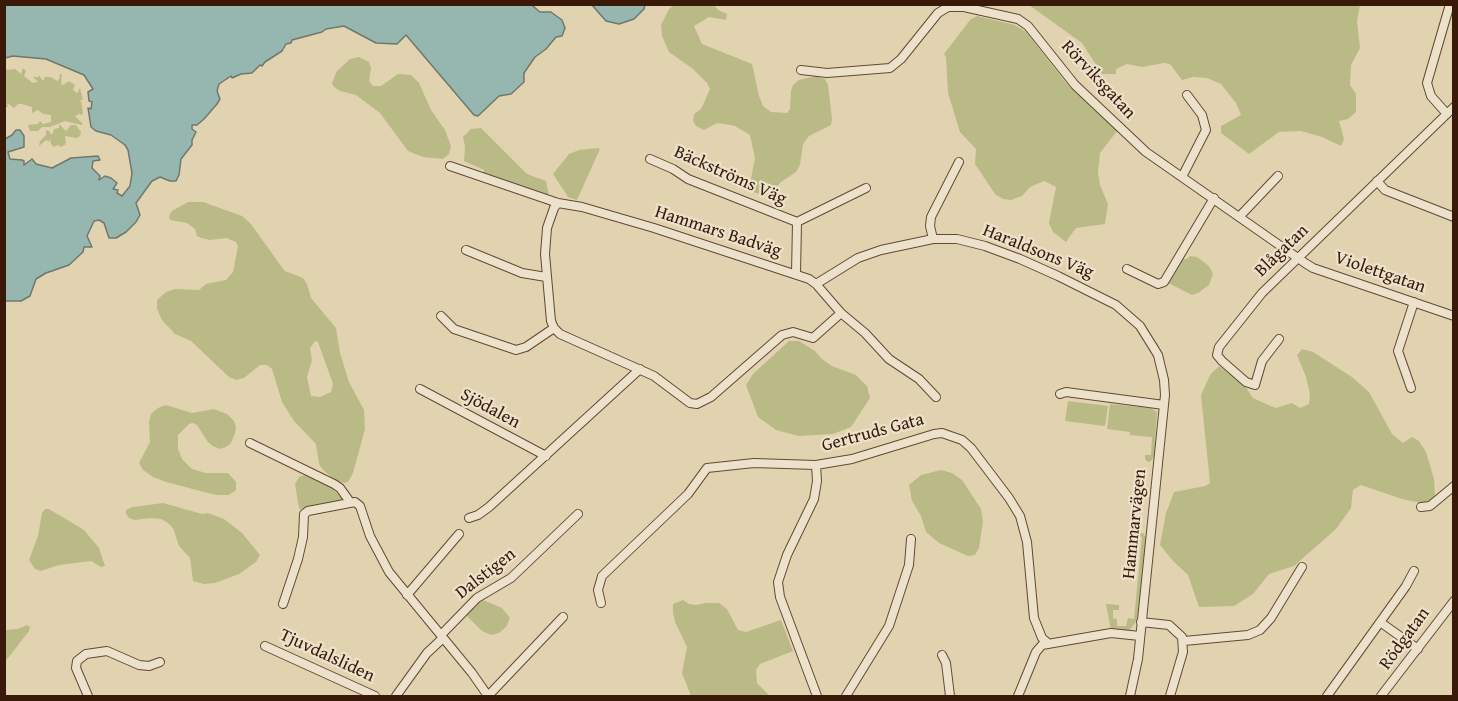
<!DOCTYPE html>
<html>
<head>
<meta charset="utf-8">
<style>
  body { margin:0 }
  #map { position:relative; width:1458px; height:701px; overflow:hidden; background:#e2d3b0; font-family:"Gentium Book Plus",serif }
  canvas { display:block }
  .frame { position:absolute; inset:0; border:6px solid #391a09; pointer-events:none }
</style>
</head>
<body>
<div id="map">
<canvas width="1458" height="701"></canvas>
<div class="frame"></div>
</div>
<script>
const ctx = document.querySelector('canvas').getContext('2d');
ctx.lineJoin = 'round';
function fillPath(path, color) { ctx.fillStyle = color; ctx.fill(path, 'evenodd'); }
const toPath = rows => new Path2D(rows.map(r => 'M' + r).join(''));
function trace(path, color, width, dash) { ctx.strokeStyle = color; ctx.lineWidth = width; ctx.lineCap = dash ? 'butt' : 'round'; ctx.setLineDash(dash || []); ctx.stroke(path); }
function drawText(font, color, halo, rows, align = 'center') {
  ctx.font = font + ' "Gentium Book Plus",serif'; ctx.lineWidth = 4.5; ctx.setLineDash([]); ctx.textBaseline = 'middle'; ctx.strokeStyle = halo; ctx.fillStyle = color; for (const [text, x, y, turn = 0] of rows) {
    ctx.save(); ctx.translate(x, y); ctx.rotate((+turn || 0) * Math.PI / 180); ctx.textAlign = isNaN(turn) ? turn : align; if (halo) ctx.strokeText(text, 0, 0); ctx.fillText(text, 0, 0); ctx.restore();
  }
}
fillPath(toPath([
  [674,5,714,5,718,10,727,14,726,20,709,17,694,26,702,44,752,64,759,96,763,106,771,112,787,113,790,109,791,91,793,85,799,80,816,76,825,79,828,85,832,119,831,125,809,136,803,144,800,165,796,172,781,182,767,196,753,192,750,184,755,158,750,135,735,126,725,124,717,123,704,130,696,126,693,121,694,114,701,109,710,89,707,83,693,69,669,52,662,36,661,25,669,9],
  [1029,5,1360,5,1357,21,1360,48,1351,65,1350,85,1356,94,1356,112,1348,119,1339,121,1344,139,1341,146,1322,137,1301,131,1279,132,1249,154,1221,133,1221,126,1241,115,1236,103,1221,84,1207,78,1193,77,1182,80,1170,64,1164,63,1142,67,1127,64,1116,69,1116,74,1102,74,1082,43],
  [977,16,1015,25,1026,32,1066,83,1117,131,1100,153,1098,172,1100,185,1108,204,1105,224,1076,228,1066,242,1053,232,1049,223,1056,187,1044,181,1030,187,1022,196,1011,200,1003,199,995,194,975,164,976,149,960,132,948,93,946,57,944,54,970,20],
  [359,57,369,62,371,68,369,81,373,86,381,86,398,74,411,75,419,83,431,110,445,130,451,146,449,154,443,159,423,157,408,151,380,113,356,95,340,91,333,86,332,83,337,71,350,59],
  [5,66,7,70,15,69,21,74,23,68,26,71,24,76,33,83,38,82,33,77,38,77,39,75,43,81,45,77,51,77,57,81,60,78,59,75,62,74,61,84,63,85,69,81,75,85,73,90,77,93,80,88,83,100,78,100,81,101,83,113,82,115,79,114,75,116,83,124,81,125,65,121,50,127,42,127,38,131,30,131,28,125,38,124,40,121,43,124,51,122,51,115,43,114,38,110,32,113,32,107,22,104,18,104,14,108,7,103,8,107,5,107],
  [59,124,66,131,71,125,76,125,81,132,80,136,77,138,65,136,66,144,61,147,58,145,54,147,51,144,50,139,49,142,46,140,39,146,40,141,46,135,46,131,48,130,52,135,54,129,59,128],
  [481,128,527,174,546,181,549,196,483,175,484,170,464,161,465,146,463,137,471,129],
  [598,148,600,149,577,200,568,197,553,174,569,154,579,150],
  [188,202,203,202,242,216,251,224,281,266,285,271,303,278,307,284,311,298,336,328,340,353,349,382,364,410,365,429,353,473,348,482,344,483,335,480,323,470,319,464,316,444,294,421,282,402,272,369,267,365,260,365,244,378,236,380,229,377,191,341,175,334,162,320,157,309,157,300,166,292,175,289,199,290,206,284,226,280,233,272,238,246,236,242,226,238,210,240,201,238,197,236,195,229,187,223,170,220,169,216,172,211],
  [315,341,318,342,333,384,331,392,320,397,311,396,307,377,312,360,310,348],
  [1190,256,1197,257,1209,266,1213,274,1209,285,1198,293,1192,295,1168,283,1182,259,1187,259],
  [789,341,799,341,815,351,822,359,832,366,856,375,867,386,870,398,851,427,833,434,799,436,776,430,758,417,746,385,753,374],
  [1302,349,1313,352,1352,377,1369,392,1392,434,1403,443,1412,437,1419,441,1426,452,1434,479,1435,496,1430,501,1421,503,1402,499,1361,485,1353,490,1351,508,1336,529,1294,566,1269,574,1253,594,1234,606,1199,607,1188,575,1173,561,1160,545,1166,513,1174,492,1205,486,1210,483,1201,395,1210,375,1219,366,1245,386,1253,398,1266,404,1276,408,1292,403,1300,408,1309,404,1310,394,1306,377,1297,355],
  [1068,401,1108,406,1105,426,1065,421],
  [1110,404,1151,408,1157,412,1154,456,1151,461,1148,462,1145,459,1145,455,1151,455,1152,437,1130,435,1130,432,1107,429],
  [166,405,192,413,214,409,227,414,234,421,236,427,235,433,231,443,226,447,220,449,213,446,208,442,197,425,193,423,189,424,178,435,178,449,182,459,192,469,206,473,228,473,236,482,236,490,229,495,216,495,166,482,153,477,143,470,139,463,150,442,149,422,151,414,158,408],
  [941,470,952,473,962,480,981,509,983,522,979,548,975,555,968,556,939,543,926,532,921,516,912,501,909,485,921,475],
  [305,475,328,485,345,501,302,510,299,508,295,484,299,477],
  [163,503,202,514,208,513,224,519,242,533,260,555,256,562,239,574,215,583,204,584,193,581,190,558,179,546,173,528,168,523,161,519,150,518,135,520,129,518,126,514,126,510,133,507],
  [45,509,49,509,84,530,99,548,105,566,101,567,91,561,59,565,41,571,35,569,29,560,38,536,42,513],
  [1138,533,1143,533,1146,538,1137,620,1129,631,1111,630,1106,604,1119,605,1119,610,1113,610,1113,618,1117,619,1117,626,1126,626,1128,618,1134,619,1142,537,1136,536],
  [483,600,502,608,510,618,506,627,499,633,491,635,482,631,467,616,468,612,479,601],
  [683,600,689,604,696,605,706,603,719,603,727,609,738,630,746,632,781,620,793,651,760,664,756,670,757,683,770,696,691,696,682,673,687,647,675,622,673,612,673,604],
  [27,625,30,627,29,631,5,662,5,630,18,629]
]), '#baba86');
const water = toPath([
  [645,4,644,9,634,19,619,24,606,21,592,5,645,4],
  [535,5,533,6,540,12,551,12,562,20,565,28,562,36,556,37,546,49,535,57,524,73,524,82,511,94,499,96,478,116,474,115,406,35,397,44,376,43,344,26,326,29,322,32,292,40,291,43,286,44,282,51,265,62,262,66,260,65,252,73,241,74,232,78,231,76,219,84,217,91,220,99,217,104,204,119,197,125,192,125,192,129,196,132,192,140,192,145,181,159,179,175,176,181,170,181,160,177,152,181,136,203,140,215,136,222,126,232,116,238,109,238,104,223,99,220,94,221,87,236,92,247,84,247,83,252,69,265,46,273,36,279,30,296,21,301,5,301,5,139,12,135,16,130,20,130,24,136,24,147,8,152,10,159,22,160,24,161,24,165,32,159,36,164,52,168,71,158,98,156,100,160,93,161,92,168,100,176,99,180,105,176,111,178,117,183,113,189,118,190,117,193,122,196,130,186,132,173,128,150,125,145,111,135,96,131,91,127,88,108,91,109,92,102,89,101,88,92,93,89,84,75,46,59,13,56,5,58,5,5,535,5]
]);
fillPath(water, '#95b7b0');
trace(water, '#70786d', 1.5);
const minor = toPath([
  [801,70,827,73,890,68,901,59,938,13,948,7,964,7,1018,19,1028,26,1075,85,1146,152,1305,263,1313,268,1454,316],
  [1447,114,1431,96,1427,83,1450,4],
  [650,159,673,169,688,179,797,222,866,188],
  [450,166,558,203,582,207,654,228,809,279,816,284,841,313,865,333,889,359,919,379,936,397],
  [1182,177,1206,130,1202,115,1187,95],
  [1377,181,1385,190,1454,217],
  [558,203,554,208,547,228,545,254,551,321,554,328,560,334,654,376,690,403,697,404,711,397,782,335,793,332,813,338,841,313],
  [1240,216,1278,176],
  [933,239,930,226,931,217,959,162],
  [466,250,522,273,546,277],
  [1127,269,1158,284,1164,282,1214,198],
  [796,274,797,222],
  [816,284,858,258,881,250,933,239,957,239,985,246,1020,259,1058,276,1116,305,1140,326,1158,355,1164,380,1165,395,1138,659,1130,696],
  [441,316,454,329,516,350,526,347,554,328],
  [1279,339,1262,361,1255,385,1246,382,1222,361,1217,355,1219,347,1262,293,1454,107],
  [1411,388,1398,351,1414,302],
  [420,389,546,456],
  [1060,394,1066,392,1164,405],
  [250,443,334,484,340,488,350,502],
  [816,465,817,481,814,499,787,555,778,582,780,597,817,696],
  [1421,507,1430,506,1454,486],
  [469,518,478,515,489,507,640,369],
  [407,595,459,534],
  [601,603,598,590,602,576,688,494,707,468,754,463,816,465,852,459,934,434,942,433,962,440,971,448,1009,498,1020,516,1027,542,1034,618,1042,638,1048,643],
  [283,604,298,559,303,537,304,514,308,511,355,502,360,506,370,536,389,572,472,673,488,696],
  [1141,622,1169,625,1182,637,1183,652,1170,696],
  [1380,622,1418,649],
  [441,635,477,598,511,578,578,514],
  [1184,641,1248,635,1260,630,1271,618,1302,567],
  [265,646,375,696],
  [942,655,946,663,950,696],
  [88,696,76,668,77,661,86,654,107,651,139,665,149,666,160,662],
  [396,696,427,653,443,638],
  [488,696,563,617],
  [846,696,889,626,909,565,911,539],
  [1018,696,1036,652,1042,645,1111,633,1140,636],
  [1327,696,1406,586,1414,571],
  [1381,696,1454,601]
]);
trace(minor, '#634833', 10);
trace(minor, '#ece2cc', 8);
drawText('18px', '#391a09', '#ece2cc', [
  ["Rörviksgatan",1098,80,47],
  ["Bäckströms Väg",730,176,24],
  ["Hammars Badväg",718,232,18],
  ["Blågatan",1282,251,-44],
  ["Haraldsons Väg",1038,252,22],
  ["Violettgatan",1380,273,19],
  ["Sjödalen",490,409,28],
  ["Gertruds Gata",873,433,-15],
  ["Hammarvägen",1135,524,-84],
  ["Dalstigen",486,574,-38],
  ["Rödgatan",1405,639,-54],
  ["Tjuvdalsliden",327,656,25]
]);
</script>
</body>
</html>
